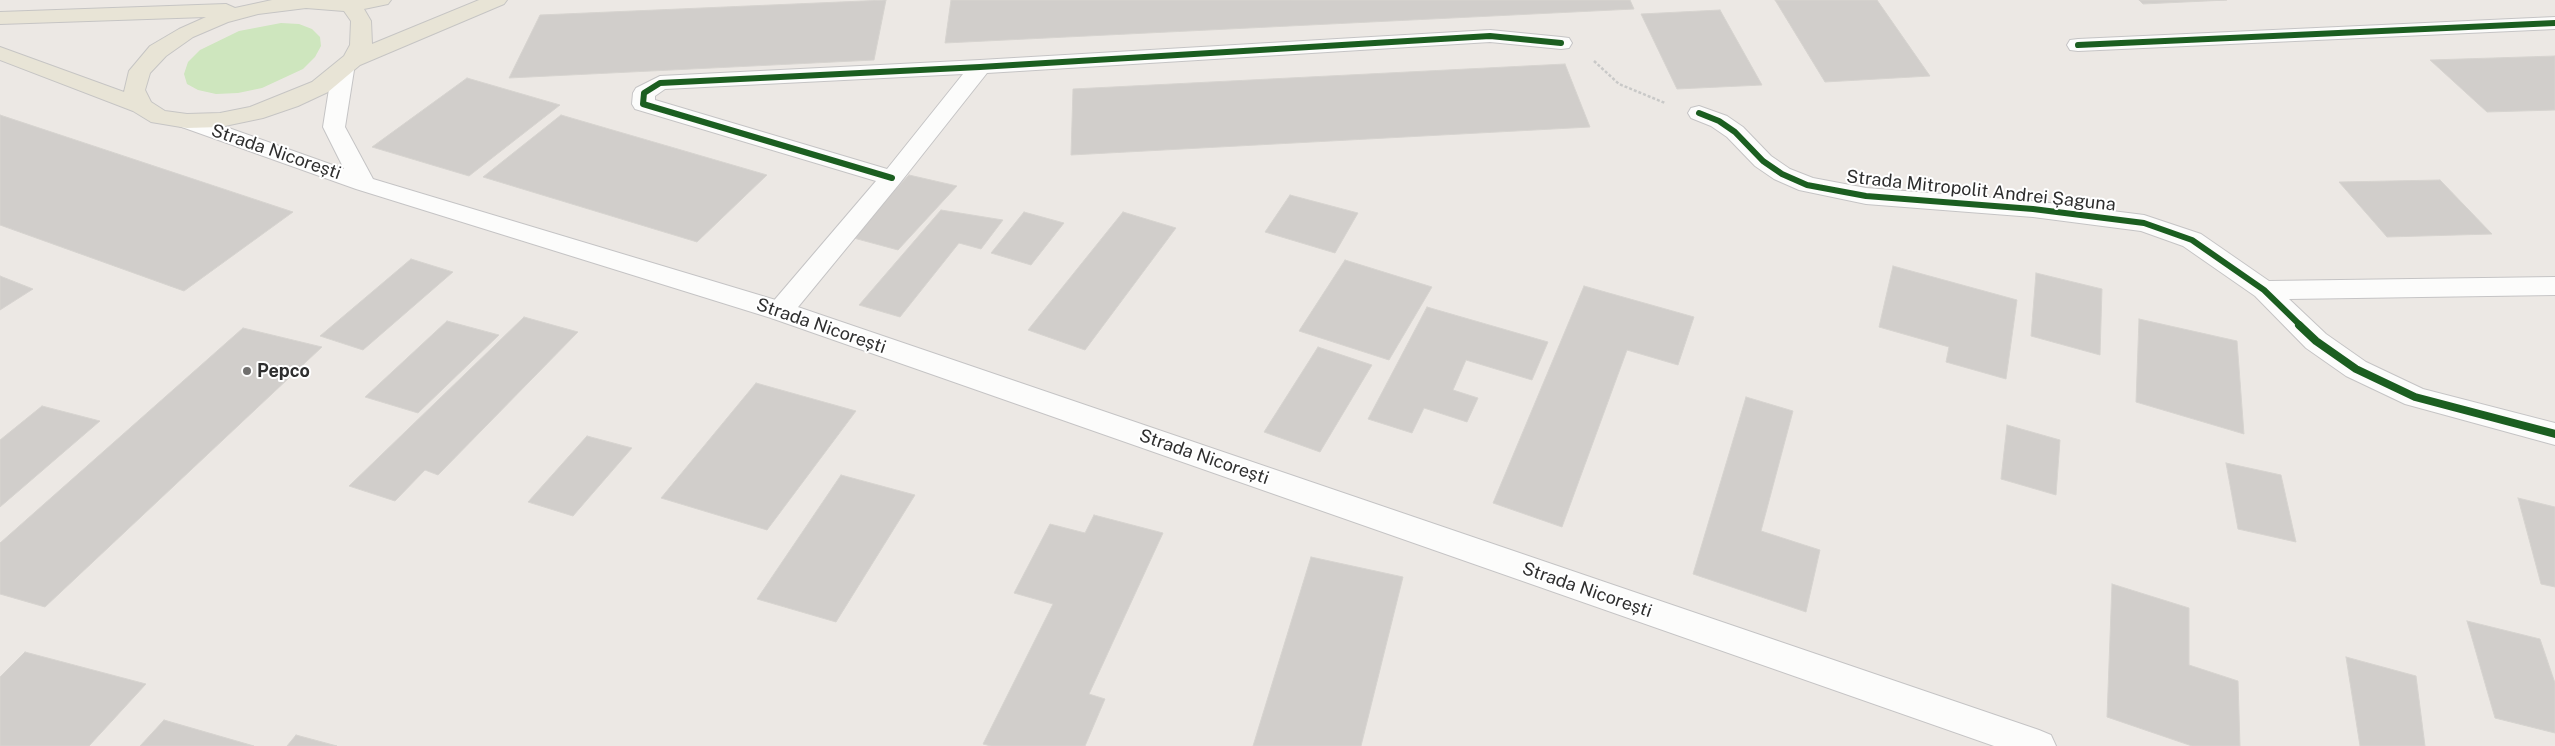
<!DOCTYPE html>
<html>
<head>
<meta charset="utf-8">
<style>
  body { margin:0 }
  canvas { display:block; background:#ece8e4 }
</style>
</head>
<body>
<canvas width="2555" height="746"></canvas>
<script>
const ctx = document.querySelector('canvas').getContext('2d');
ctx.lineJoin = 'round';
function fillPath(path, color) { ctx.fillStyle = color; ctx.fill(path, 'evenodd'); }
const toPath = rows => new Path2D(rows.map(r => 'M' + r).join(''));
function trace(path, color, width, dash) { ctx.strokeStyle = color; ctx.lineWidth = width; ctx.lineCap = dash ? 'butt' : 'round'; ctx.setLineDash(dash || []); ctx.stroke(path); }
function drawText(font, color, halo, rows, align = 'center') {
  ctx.font = font + ' "Public Sans",sans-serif'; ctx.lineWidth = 4; ctx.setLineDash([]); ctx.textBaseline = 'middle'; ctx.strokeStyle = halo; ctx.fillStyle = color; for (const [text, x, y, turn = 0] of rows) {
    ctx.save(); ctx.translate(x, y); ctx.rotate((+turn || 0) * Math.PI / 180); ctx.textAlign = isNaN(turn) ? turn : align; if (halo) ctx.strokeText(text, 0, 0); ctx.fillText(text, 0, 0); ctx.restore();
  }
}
fillPath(toPath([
  [281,23,299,24,312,29,320,37,321,46,315,57,303,69,262,88,238,93,216,94,198,90,187,84,184,74,188,62,200,50,239,31]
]), '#cee6be');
const building = toPath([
  [886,0,874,60,509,78,540,15,886,0],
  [951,0,1630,0,1634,9,945,43,951,0],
  [1775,0,1877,0,1930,76,1825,82,1775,0],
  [2139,0,2227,0,2143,4,2139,0],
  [1720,10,1762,85,1677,89,1641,14,1720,10],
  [2555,56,2555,110,2487,112,2430,60,2555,56],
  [1565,64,1590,127,1071,155,1073,89,1565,64],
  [467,78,560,105,469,176,372,147,467,78],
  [0,115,293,212,184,291,0,225,0,115],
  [561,115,767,175,697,242,483,177,561,115],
  [909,175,957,186,898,250,850,237,909,175],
  [2440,180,2492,234,2387,237,2339,182,2440,180],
  [1290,195,1358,213,1335,253,1265,232,1290,195],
  [941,210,1003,220,981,249,959,243,900,317,859,305,941,210],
  [1024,212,1064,223,1031,265,991,253,1024,212],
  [1123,212,1176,228,1085,350,1028,330,1123,212],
  [411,259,453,272,363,350,320,336,411,259],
  [1345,260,1432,287,1389,360,1299,331,1345,260],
  [1893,266,2017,300,2006,379,1946,362,1949,347,1879,327,1893,266],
  [2036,273,2102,289,2100,355,2031,336,2036,273],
  [0,276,33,289,0,310,0,276],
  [1584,286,1694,317,1678,365,1627,350,1562,527,1493,503,1584,286],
  [1427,307,1548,342,1532,380,1466,360,1453,390,1478,398,1467,422,1424,408,1412,433,1368,419,1427,307],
  [524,317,578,332,438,475,425,470,395,501,349,486,524,317],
  [2139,319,2237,341,2244,434,2136,402,2139,319],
  [447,321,499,335,418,413,365,397,447,321],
  [243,328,322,347,45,607,0,594,0,543,243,328],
  [1318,347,1372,365,1320,452,1264,432,1318,347],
  [756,383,856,411,767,530,661,498,756,383],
  [1746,397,1793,411,1761,531,1820,550,1806,612,1693,574,1746,397],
  [42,406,100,421,0,507,0,440,42,406],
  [2007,425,2060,440,2056,495,2001,479,2007,425],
  [587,436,632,448,573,516,528,502,587,436],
  [2226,463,2281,475,2296,542,2238,529,2226,463],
  [841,475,915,495,836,622,757,599,841,475],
  [2518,498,2555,507,2555,587,2541,584,2518,498],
  [1094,515,1163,533,1089,694,1105,699,1085,746,991,746,983,744,1053,604,1014,593,1050,524,1085,533,1094,515],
  [1311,557,1403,577,1361,746,1253,746,1311,557],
  [2112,584,2189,608,2189,665,2238,681,2240,746,2192,746,2107,717,2112,584],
  [2467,621,2540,639,2555,683,2555,733,2495,718,2467,621],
  [25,652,146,684,89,746,0,746,0,677,25,652],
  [2346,657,2416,676,2425,746,2360,746,2346,657],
  [164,720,254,746,140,746,164,720],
  [296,735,337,746,287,746,296,735]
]);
fillPath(building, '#d1cecb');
trace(building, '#d7d4d0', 1);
const minor = toPath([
  [2555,17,2555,29,2078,51,2070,50,2067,45,2070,40,2078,39,2555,17],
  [1490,30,1561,37,1569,38,1572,43,1569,48,1561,49,1490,42,987,73,900,183,789,318,780,320,771,318,767,311,771,304,876,181,635,109,632,104,633,93,636,88,660,76,980,60,1490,30],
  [963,74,887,169,655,100,655,96,665,89,963,74],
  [1699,106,1727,116,1743,127,1771,156,1790,169,1813,178,1866,188,2033,201,2144,215,2201,234,2269,281,2555,277,2555,295,2289,299,2326,334,2366,362,2423,389,2555,423,2555,445,2405,404,2346,376,2306,348,2255,296,2183,246,2141,231,2033,217,1866,204,1799,190,1774,179,1755,166,1727,137,1711,126,1691,118,1688,113,1691,108,1699,106]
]);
const secondary = toPath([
  [343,63,351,65,354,70,345,127,373,179,789,304,2039,730,2051,735,2056,746,1994,746,771,318,356,189,179,126,176,121,179,116,187,114,195,116,344,169,323,127,332,70,335,65,343,63]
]);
const primary = toPath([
  [272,0,391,0,388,4,364,9,371,21,372,44,479,0,507,0,504,4,360,65,328,92,298,106,263,118,220,127,187,128,151,122,133,111,0,60,0,47,124,92,129,71,150,46,179,29,206,17,0,24,0,12,226,4,235,8,272,0],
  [306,8,344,11,351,21,350,45,344,56,312,82,250,107,220,113,187,114,165,111,151,102,145,90,150,73,166,56,193,37,228,22,258,14,306,8]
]);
trace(minor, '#c5c4c5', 2);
trace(secondary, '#c5c4c5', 2);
trace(primary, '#c6c5c4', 2);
trace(toPath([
  [1594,61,1619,84,1665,103]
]), '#c9c9c8', 2.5, [3, 2]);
fillPath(minor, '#fcfcfb');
fillPath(secondary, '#fcfcfb');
fillPath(primary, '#e8e4d6');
trace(toPath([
  [2078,45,2555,23],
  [1699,113,1719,121,1735,132,1763,161,1782,174,1807,185,1866,196,2033,209,2144,223,2192,240,2264,290,2301,326],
  [892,178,643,104,644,93,660,83,980,67,1490,36,1561,43]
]), '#1b5e20', 6);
trace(toPath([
  [2299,325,2316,341,2356,369,2415,397,2555,434]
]), '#1b5e20', 8);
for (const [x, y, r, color] of [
  [247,371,5,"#706f6e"]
]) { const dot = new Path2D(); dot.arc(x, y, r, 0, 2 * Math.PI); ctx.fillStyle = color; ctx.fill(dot); trace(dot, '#fff', 2); }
drawText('18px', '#2e2e2e', '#fff', [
  ["Strada Nicorești",276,152,19],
  ["Strada Mitropolit Andrei Șaguna",1981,191,6],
  ["Strada Nicorești",821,326,19],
  ["Strada Nicorești",1204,457,19],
  ["Strada Nicorești",1587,590,19]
]);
drawText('bold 18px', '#2e2e2e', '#fff', [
  ["Pepco",257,371]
], 'left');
</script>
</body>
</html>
